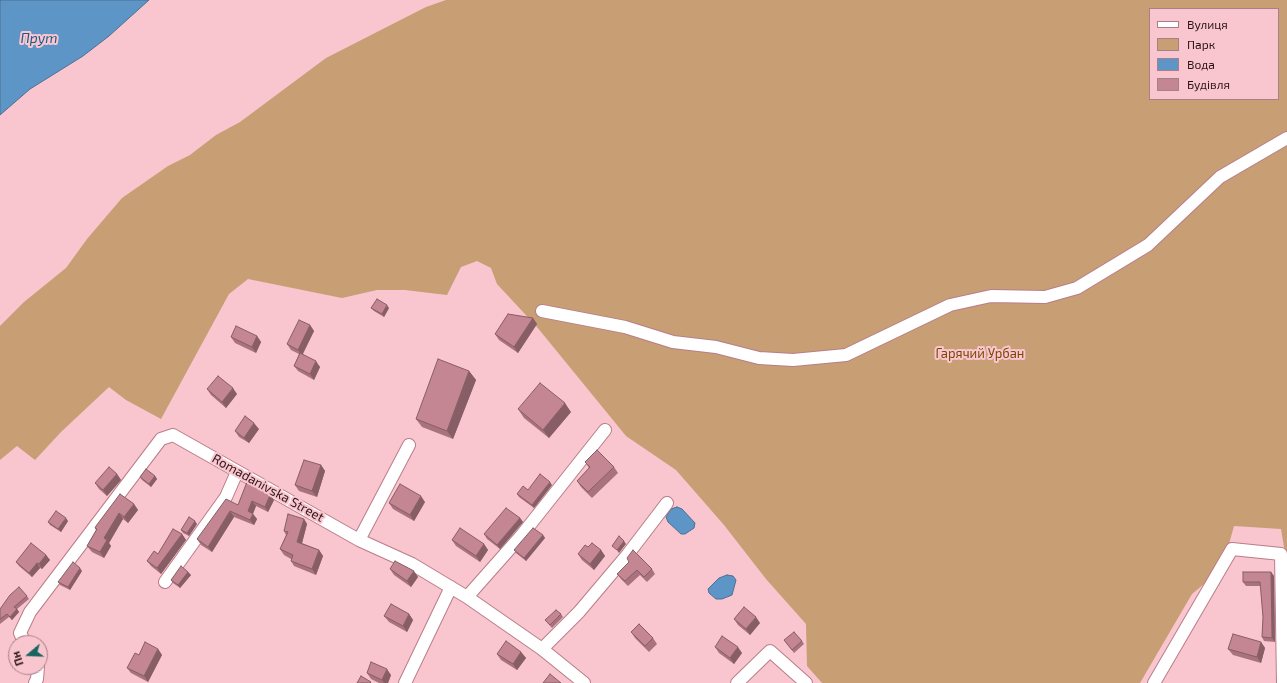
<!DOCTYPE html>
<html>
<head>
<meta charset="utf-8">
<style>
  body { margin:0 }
  #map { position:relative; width:1287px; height:683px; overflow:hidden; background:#f9c5ce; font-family:"Exo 2",sans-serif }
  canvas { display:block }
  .legend { position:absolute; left:1149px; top:8px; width:130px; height:92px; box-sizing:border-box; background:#f9c5ce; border:1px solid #a77f86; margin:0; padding:5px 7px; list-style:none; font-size:12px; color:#2c151a }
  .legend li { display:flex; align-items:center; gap:8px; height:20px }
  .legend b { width:20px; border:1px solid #a77f86 }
  .north { position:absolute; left:8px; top:635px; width:40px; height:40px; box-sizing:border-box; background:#f9c5ce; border:1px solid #a77f86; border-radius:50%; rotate:251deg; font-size:11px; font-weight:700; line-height:16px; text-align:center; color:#2c151a }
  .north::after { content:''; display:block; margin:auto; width:14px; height:18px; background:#18645e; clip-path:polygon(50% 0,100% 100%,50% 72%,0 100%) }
</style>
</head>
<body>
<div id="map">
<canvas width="1287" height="683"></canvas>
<ul class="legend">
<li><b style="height:5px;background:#fff"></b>Вулиця</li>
<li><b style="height:11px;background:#c89e74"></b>Парк</li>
<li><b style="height:11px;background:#5d95c7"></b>Вода</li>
<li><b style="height:11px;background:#c38692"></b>Будівля</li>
</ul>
<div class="north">Пн</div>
</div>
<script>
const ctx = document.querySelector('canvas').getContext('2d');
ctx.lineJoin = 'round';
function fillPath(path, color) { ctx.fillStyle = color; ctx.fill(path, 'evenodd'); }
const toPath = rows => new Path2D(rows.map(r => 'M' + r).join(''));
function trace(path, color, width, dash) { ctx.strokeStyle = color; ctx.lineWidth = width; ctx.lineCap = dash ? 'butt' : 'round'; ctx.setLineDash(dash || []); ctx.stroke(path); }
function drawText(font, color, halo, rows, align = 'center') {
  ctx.font = font + ' "Exo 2",sans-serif'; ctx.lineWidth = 4; ctx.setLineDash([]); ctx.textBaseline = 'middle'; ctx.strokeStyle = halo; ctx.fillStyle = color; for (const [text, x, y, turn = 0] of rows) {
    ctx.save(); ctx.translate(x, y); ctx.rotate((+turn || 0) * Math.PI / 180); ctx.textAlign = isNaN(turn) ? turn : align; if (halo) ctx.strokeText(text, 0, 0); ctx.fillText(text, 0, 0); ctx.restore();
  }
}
fillPath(toPath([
  [446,0,1287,0,1287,623,1284,547,1281,529,1234,526,1222,569,1192,594,1140,683,822,683,807,666,806,624,766,579,724,525,676,470,626,436,537,327,497,284,491,268,477,261,461,267,447,295,405,290,377,290,342,298,248,279,229,294,161,419,126,400,109,387,61,432,35,460,17,446,0,460,0,326,24,302,66,268,87,239,122,198,168,166,190,155,216,135,240,122,326,58,426,7],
  [1150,9,1278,9,1278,99,1150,99]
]), '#c89e74');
const water = toPath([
  [0,0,149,0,109,36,83,56,30,89,0,115,0,0],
  [677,507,682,509,695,523,694,528,685,534,681,534,668,522,666,517,671,509,677,507],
  [727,575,733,576,736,580,732,595,722,599,716,599,709,593,708,589,719,578,727,575]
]);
fillPath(water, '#5d95c7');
trace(water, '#4e6f93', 1);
const minor = toPath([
  [542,311,625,327,673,342,716,347,759,358,793,360,846,355,950,305,991,296,1045,297,1077,288,1148,245,1220,177,1287,138],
  [359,540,409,445],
  [165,582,226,497,237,472],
  [467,597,521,536,605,430],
  [25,643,20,633,30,612,161,439,173,435,359,540,412,564,467,597,542,649,584,683],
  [542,649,579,612,628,554,667,503],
  [35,683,37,679,38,667],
  [405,683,451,587],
  [737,683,770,651,806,683],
  [1154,683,1232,549,1281,554,1283,683]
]);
trace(minor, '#b97d89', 14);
trace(minor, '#fff', 12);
fillPath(toPath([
  [371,308,389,308,384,317,374,311],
  [533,318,537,324,518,353,499,340,495,334],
  [310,325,314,331,303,354,320,367,314,380,298,371,294,366,299,354,291,350,287,344],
  [257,336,261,342,256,353,235,343,231,337],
  [469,371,476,380,453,439,422,427,416,419],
  [207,389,237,394,226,408,211,395],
  [518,409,571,412,549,438,524,418],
  [259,429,249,443,239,437,235,431],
  [585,462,614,467,618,473,592,498,581,487,577,481,589,468],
  [321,465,325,471,317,497,299,491,295,485],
  [117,474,121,480,107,496,99,489,95,483],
  [155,476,157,479,151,487,142,480,140,477],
  [247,482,274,500,268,512,256,506,253,514,257,519,254,525,234,517,212,552,201,545,197,539,238,505],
  [552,485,534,508,519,497,517,494,528,490],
  [425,502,414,521,393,509,389,503],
  [134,504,138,510,128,523,123,519,109,543,111,546,104,558,92,552,87,546,96,530,95,528],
  [520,518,523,522,500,549,487,539,484,534],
  [304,519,307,524,302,543,319,550,323,556,316,575,294,566,291,561,291,559,284,555,280,549,286,535,284,531],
  [68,521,61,532,50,525,48,522],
  [197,524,189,536,183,533,181,530],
  [182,534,186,540,161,574,151,566,147,561,158,554],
  [543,535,545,538,526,561,516,553,514,550],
  [452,540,484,544,488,550,480,562,456,546],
  [588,547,601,550,605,556,594,570,582,560,578,554],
  [46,555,50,560,42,569,40,568,32,577,19,566,16,562],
  [629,562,652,569,655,574,647,582,640,575,628,586,621,579,617,574],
  [390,569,418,577,411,587,394,575],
  [82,571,70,590,60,585,58,582],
  [188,572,191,575,180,588,173,583,171,580],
  [1271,572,1274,576,1275,642,1264,641,1262,637,1263,617,1261,586,1246,586,1243,582],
  [27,596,29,599,17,609,19,612,12,620,9,617,0,624,0,609],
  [409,614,413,620,407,632,389,622,384,616],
  [561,614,563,617,552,628,545,620],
  [734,619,760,623,750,635,738,625],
  [631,632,653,638,657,644,649,652,635,638],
  [784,640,802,641,804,644,794,653],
  [1261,642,1265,648,1261,663,1233,655,1228,649],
  [715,647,742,653,734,664,719,653],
  [158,649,162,655,148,682,131,673,127,668,139,655],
  [521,652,526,658,517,670,501,660,497,654],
  [367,673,391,675,388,683,379,683,371,679]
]), '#a8737e');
fillPath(toPath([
  [387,305,389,308,384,317,382,314],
  [533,318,537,324,518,353,514,347],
  [310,325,314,331,302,355,298,350],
  [257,336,261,342,256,353,252,347],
  [316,361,320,367,314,380,310,374],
  [469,371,476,380,453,439,447,431],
  [233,388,237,394,226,408,222,402],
  [565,403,571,412,549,438,543,430],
  [254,423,259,429,249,443,244,438],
  [321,465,325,471,317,497,312,491],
  [117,474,121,480,107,496,103,490],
  [155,476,157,479,151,487,149,484],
  [550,482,552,485,534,508,532,505],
  [270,495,274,500,268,512,265,507],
  [421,496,425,502,414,521,410,515],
  [252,501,256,506,252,516,248,511],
  [134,504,138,510,128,523,124,517],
  [230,511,234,517,212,552,208,547],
  [119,513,123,519,109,543,111,546,104,558,100,552,104,538],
  [253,514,257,519,254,525,250,520],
  [66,518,68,521,61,532,58,529],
  [520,518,523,522,500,549,497,545],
  [304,519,307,524,301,547,297,542],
  [195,521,197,524,189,536,187,533],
  [182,534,186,540,161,574,157,568],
  [543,535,545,538,526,561,524,558],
  [624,541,626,544,619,553,617,550],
  [484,544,488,550,480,562,476,556],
  [319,550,323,556,316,575,312,569],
  [601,550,605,556,594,570,590,564],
  [46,555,50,560,42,569,39,564],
  [37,563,40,568,32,577,29,573],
  [80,568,82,571,70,590,68,587],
  [414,571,418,577,411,587,407,581],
  [188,572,191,575,180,588,178,585],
  [1271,572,1274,576,1275,642,1272,638],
  [17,609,19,612,12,620,10,617],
  [409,614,413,620,407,632,403,626],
  [756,617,760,623,750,635,746,629],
  [1261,642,1265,648,1261,663,1257,657],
  [738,647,742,653,734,664,730,658],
  [158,649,162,655,148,682,144,676],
  [521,652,526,658,517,670,513,664],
  [387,669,391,675,388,683,384,683,382,680]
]), '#885e66');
const building = toPath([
  [377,299,387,305,382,314,371,308,377,299],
  [508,314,533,318,514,347,495,334,508,314],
  [299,320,310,325,298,350,287,344,299,320],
  [236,326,257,336,252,347,231,337,236,326],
  [300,353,316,361,310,374,294,366,300,353],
  [438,359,469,371,447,431,416,419,438,359],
  [218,376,233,388,222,402,207,389,218,376],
  [540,383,565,403,543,430,518,409,540,383],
  [245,416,254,423,244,438,235,431,245,416],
  [597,450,614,467,588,492,577,481,590,467,585,462,597,450],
  [304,460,321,465,312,491,295,485,304,460],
  [109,467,117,474,103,490,95,483,109,467],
  [146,469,155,476,149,484,140,477,146,469],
  [540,474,550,482,532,505,517,494,523,486,528,490,540,474],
  [247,482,270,495,265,507,252,501,248,511,253,514,250,520,230,511,208,547,197,539,226,499,238,505,247,482],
  [400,484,421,496,410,515,389,503,400,484],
  [120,494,134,504,124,517,119,513,104,538,107,540,100,552,87,546,97,529,95,528,96,526,120,494],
  [506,508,520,518,497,545,484,534,506,508],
  [56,511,66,518,58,529,48,522,56,511],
  [288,514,304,519,297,542,319,550,312,569,291,561,293,555,280,549,288,532,284,531,288,514],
  [189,517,195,521,187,533,181,530,189,517],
  [460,528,484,544,476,556,452,540,460,528],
  [533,528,543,535,524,558,514,550,533,528],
  [173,529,182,534,157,568,147,561,154,551,158,554,173,529],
  [619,536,624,541,617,550,612,546,619,536],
  [31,543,46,555,39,564,37,563,29,573,16,562,31,543],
  [592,543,601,550,590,564,578,554,585,545,588,547,592,543],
  [633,550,652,569,644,577,637,570,625,581,617,574,629,562,627,558,633,550],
  [395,561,414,571,407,581,390,569,395,561],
  [73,562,80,568,68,587,58,582,73,562],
  [181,566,188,572,178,585,171,580,181,566],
  [1243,572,1271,572,1272,638,1262,637,1263,617,1260,582,1243,582,1243,572],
  [19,587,27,596,14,607,17,609,10,617,7,614,0,619,0,609,10,595,19,587],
  [391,604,409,614,403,626,384,616,391,604],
  [744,607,756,617,746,629,734,619,744,607],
  [556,610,561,614,550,625,545,620,556,610],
  [639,624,653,638,645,646,631,632,639,624],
  [794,632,802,641,792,650,784,640,794,632],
  [1233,634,1261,642,1257,657,1228,649,1233,634],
  [722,636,738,647,730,658,715,647,722,636],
  [506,641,521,652,513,664,497,654,506,641],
  [145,642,158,649,144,676,127,668,135,653,139,655,145,642],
  [371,662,387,669,382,680,367,673,371,662],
  [550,674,561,683,543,683,550,674],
  [361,676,371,682,370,683,357,683,361,676]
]);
fillPath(building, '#c38692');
trace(building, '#885e66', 1);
drawText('13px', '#794700', '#f9c5ce', [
  ["Гарячий Урбан",980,354]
]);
drawText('13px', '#2c151a', '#f9c5ce', [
  ["Romadanivska Street",268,488,29]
]);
drawText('italic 14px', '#1c5a8a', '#f9c5ce', [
  ["Прут",39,38]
]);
</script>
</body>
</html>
